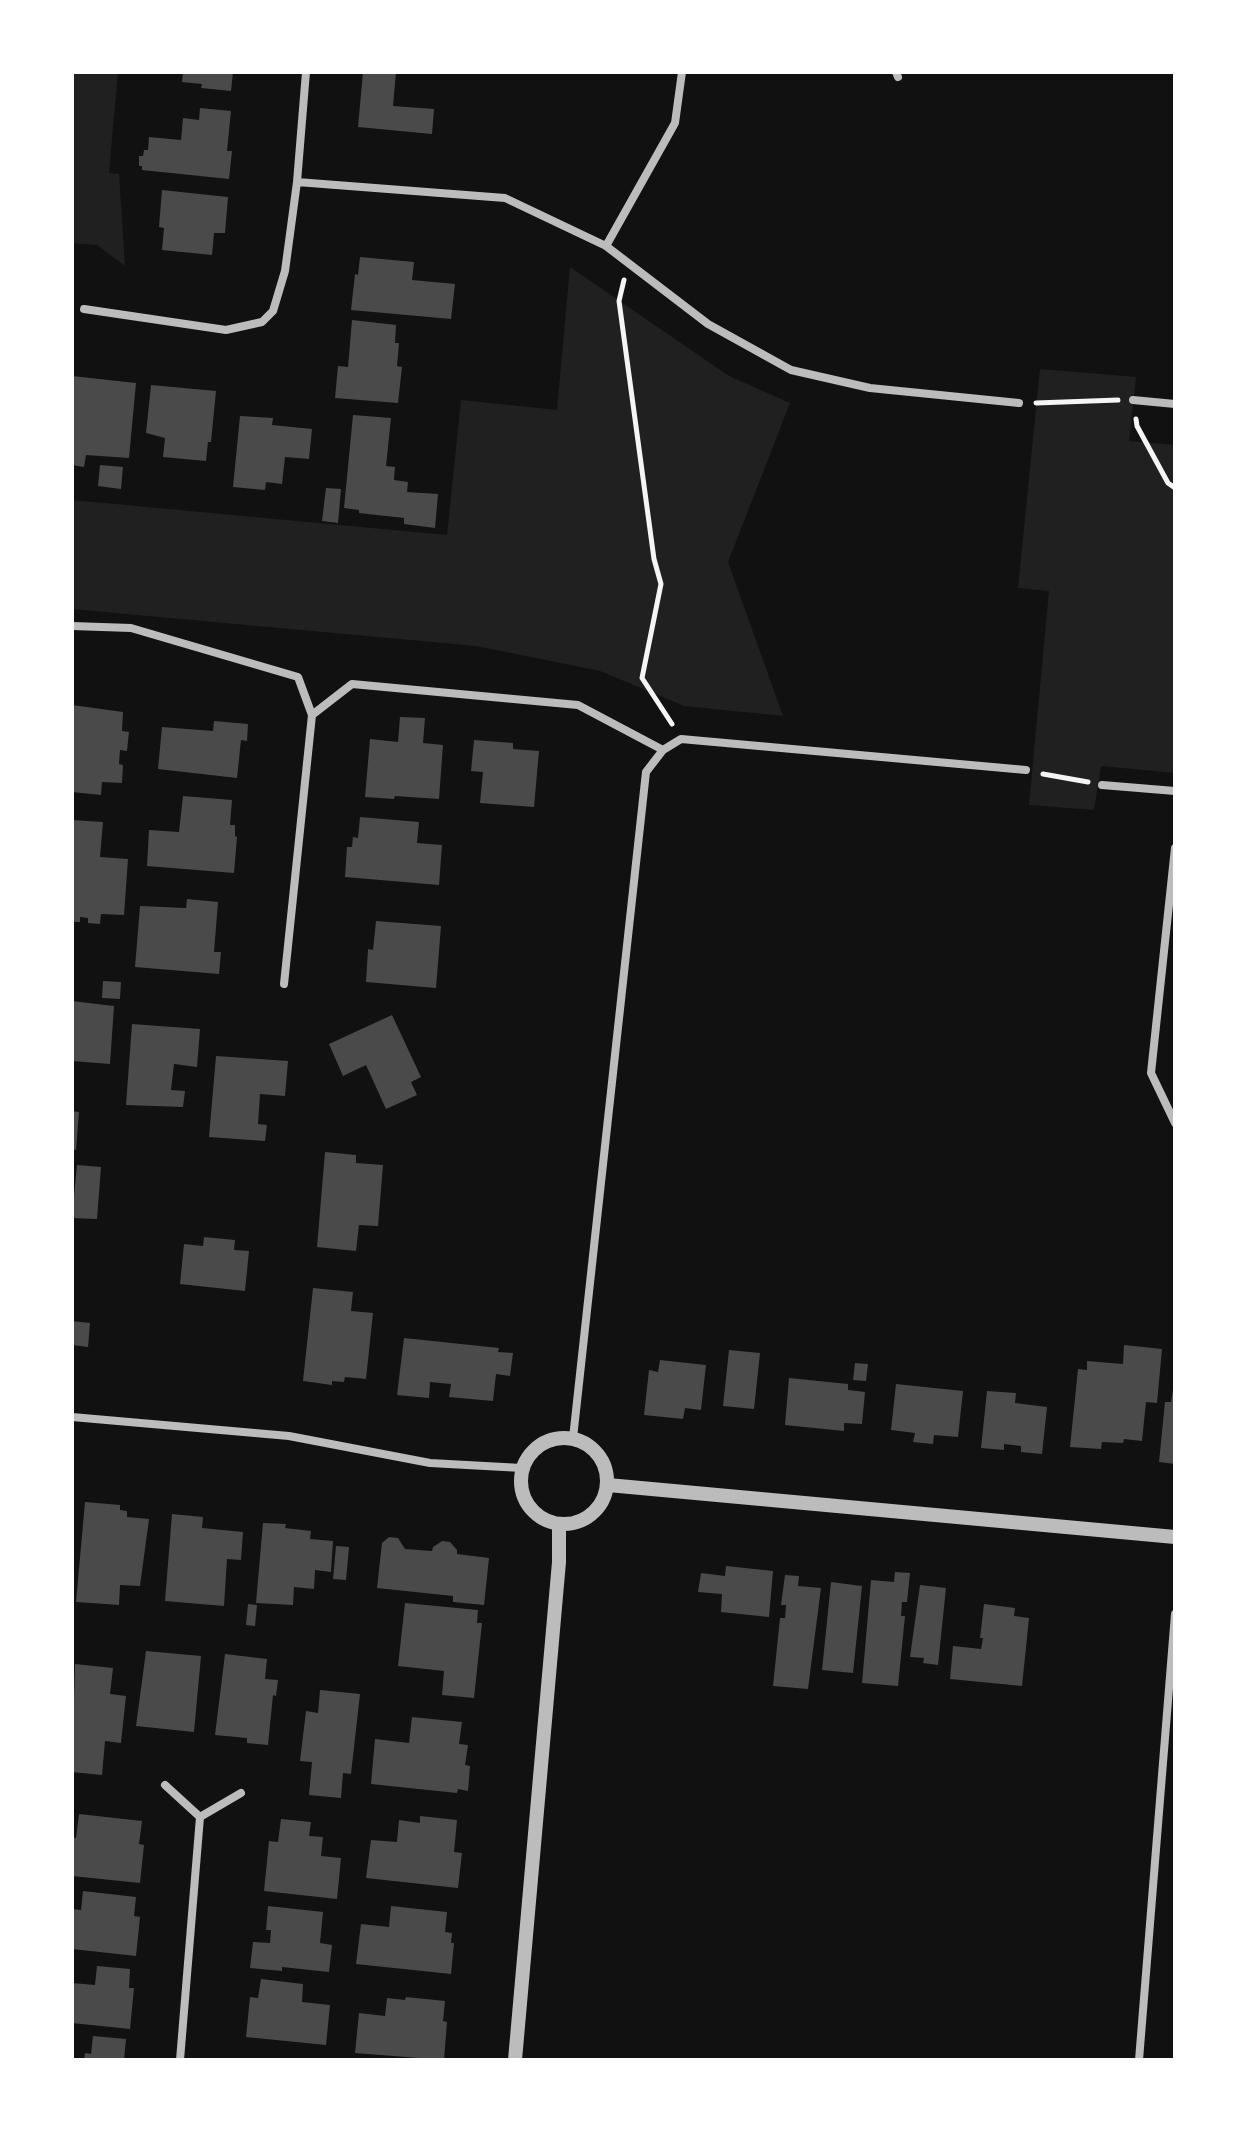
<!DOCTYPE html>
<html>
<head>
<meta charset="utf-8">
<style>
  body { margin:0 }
  #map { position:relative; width:1247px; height:2132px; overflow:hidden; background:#111; font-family:Literata,serif }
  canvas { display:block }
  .frame { position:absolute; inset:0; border:74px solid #fff; pointer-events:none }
</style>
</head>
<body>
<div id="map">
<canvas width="1247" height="2132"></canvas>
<div class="frame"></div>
</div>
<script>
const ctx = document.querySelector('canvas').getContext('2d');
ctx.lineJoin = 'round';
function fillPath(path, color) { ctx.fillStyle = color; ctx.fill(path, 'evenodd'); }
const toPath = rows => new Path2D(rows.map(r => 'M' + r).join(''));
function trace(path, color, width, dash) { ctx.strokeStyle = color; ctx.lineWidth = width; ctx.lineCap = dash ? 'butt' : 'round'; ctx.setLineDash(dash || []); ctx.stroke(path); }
fillPath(toPath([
  [72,72,118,72,109,173,119,174,125,266,97,245,72,243],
  [570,267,729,376,790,403,728,562,783,716,684,706,600,671,476,646,72,609,72,500,447,535,461,400,557,410],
  [1040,369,1136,377,1129,441,1175,445,1175,773,1101,766,1094,810,1029,805,1049,591,1018,588]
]), '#202020');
fillPath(toPath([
  [183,72,233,72,231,91,201,88,202,84,182,82],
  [363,72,396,72,393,106,434,109,432,134,358,127],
  [200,108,231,111,227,151,232,151,229,179,142,170,142,166,139,166,139,156,143,156,144,150,148,150,149,137,181,140,183,118,199,120],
  [162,190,228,197,225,233,214,233,212,255,162,250,164,228,159,227],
  [360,257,414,262,412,280,455,284,451,319,351,310,355,274,358,275],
  [352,320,396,325,395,343,399,343,397,366,402,367,398,403,335,398,338,366,348,367],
  [72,376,136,383,129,458,86,455,84,467,72,465],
  [151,385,216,391,211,442,208,442,206,461,163,457,165,438,146,433],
  [353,415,391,418,386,466,395,467,394,480,408,482,407,492,438,494,435,528,404,524,404,518,359,513,359,510,344,508],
  [240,416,273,418,272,425,312,429,309,459,285,457,282,484,266,482,265,490,233,487],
  [100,465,123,467,121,489,98,486],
  [326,488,341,489,338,523,322,521],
  [72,705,123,712,122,731,129,732,127,751,120,750,119,764,123,765,122,783,102,782,101,795,72,792],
  [400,717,425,718,423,743,443,745,439,799,395,796,394,799,365,797,370,739,398,742],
  [214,721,248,724,247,741,241,740,237,778,158,769,162,727,213,731],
  [474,740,513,743,513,749,539,751,534,807,480,803,483,772,471,771],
  [183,796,232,800,230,825,235,825,235,836,237,837,234,873,147,866,149,830,179,832],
  [360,817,419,822,417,843,442,845,439,885,345,877,347,847,352,847,353,837,358,838],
  [72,820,103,822,100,857,128,859,124,915,101,914,100,924,88,923,88,918,80,917,80,922,72,922],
  [187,899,218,902,214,952,221,952,219,974,135,967,140,906,186,908],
  [376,921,441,926,436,988,366,982,368,949,373,950],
  [103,981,121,982,120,999,102,998],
  [72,1001,114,1006,110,1064,72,1061],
  [392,1015,421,1077,411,1082,417,1095,386,1109,366,1065,343,1076,329,1044],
  [132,1024,200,1029,197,1067,174,1064,171,1090,185,1091,183,1107,126,1105],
  [216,1056,288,1061,285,1096,260,1094,258,1124,267,1125,265,1141,209,1137],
  [72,1111,79,1112,76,1150,72,1149],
  [325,1152,356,1155,356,1163,383,1165,378,1226,359,1225,356,1251,317,1247],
  [77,1165,101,1167,97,1219,72,1218],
  [204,1237,235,1240,234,1250,249,1251,245,1291,180,1284,184,1244,203,1246],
  [313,1288,353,1292,351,1311,373,1313,366,1379,345,1377,344,1382,332,1381,332,1385,303,1381],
  [72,1321,90,1323,88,1347,72,1345],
  [404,1338,499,1348,498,1352,513,1353,510,1376,496,1374,493,1401,449,1397,451,1384,430,1382,429,1398,397,1395],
  [1124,1345,1162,1349,1157,1403,1146,1402,1142,1441,1124,1439,1123,1443,1102,1442,1101,1449,1070,1447,1078,1369,1087,1370,1087,1361,1123,1364],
  [729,1350,760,1353,754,1409,723,1406],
  [660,1360,706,1365,701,1410,685,1408,683,1419,644,1415,649,1370,658,1372],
  [855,1363,868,1364,866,1381,853,1380],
  [789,1378,848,1384,848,1390,865,1392,862,1424,844,1423,844,1431,785,1425],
  [896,1384,963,1391,958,1437,934,1435,933,1444,913,1442,915,1433,891,1430],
  [1173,1389,1175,1389,1175,1464,1159,1462,1165,1402,1171,1402],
  [987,1391,1016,1393,1015,1403,1047,1407,1042,1454,1021,1452,1021,1446,1004,1444,1004,1450,981,1448],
  [85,1502,120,1505,120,1510,127,1511,127,1517,149,1519,140,1586,120,1585,119,1605,76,1602],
  [172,1514,203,1517,202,1528,243,1532,241,1560,227,1559,224,1606,165,1601],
  [263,1523,286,1524,285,1528,311,1531,310,1539,333,1541,331,1572,315,1570,314,1589,294,1587,293,1605,256,1603],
  [389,1537,398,1538,405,1549,432,1551,433,1547,442,1541,450,1542,457,1550,457,1554,489,1558,484,1605,453,1602,453,1596,377,1588,382,1543],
  [336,1546,349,1547,346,1580,333,1579],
  [726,1566,773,1571,769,1617,721,1612,722,1594,698,1592,701,1573,725,1576],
  [895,1572,910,1573,907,1602,902,1602,901,1616,905,1616,898,1686,862,1683,871,1580,894,1582],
  [785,1575,799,1576,798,1586,821,1588,808,1689,773,1686,780,1618,785,1618,786,1605,781,1605],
  [831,1582,862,1586,853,1673,822,1670],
  [920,1585,946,1588,938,1665,923,1663,924,1658,910,1657],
  [405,1603,478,1610,477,1623,482,1623,474,1698,442,1695,444,1671,398,1666],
  [248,1604,257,1605,255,1626,246,1625],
  [984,1604,1015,1608,1014,1616,1029,1618,1022,1686,950,1679,953,1646,981,1649,983,1638,980,1638],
  [146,1651,201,1656,194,1732,136,1726],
  [225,1654,267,1659,265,1679,278,1680,276,1696,273,1695,268,1745,247,1743,247,1738,215,1735],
  [75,1664,113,1668,110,1694,126,1696,121,1743,105,1741,102,1775,72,1772],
  [320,1690,360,1694,351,1774,343,1773,341,1798,309,1795,312,1762,300,1761,306,1711,318,1713],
  [412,1717,462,1722,459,1744,468,1745,465,1765,470,1766,468,1791,458,1789,457,1793,371,1784,375,1739,409,1743],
  [79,1814,142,1821,139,1844,144,1845,140,1883,72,1876,72,1837,76,1838],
  [420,1816,457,1820,454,1852,462,1853,458,1888,366,1878,371,1840,397,1842,399,1820,420,1823],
  [281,1819,311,1822,309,1836,323,1837,321,1856,341,1858,337,1899,264,1891,269,1841,278,1842],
  [83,1891,136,1897,134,1916,140,1917,136,1956,72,1949,72,1909,81,1910],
  [268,1906,323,1912,320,1943,332,1945,329,1972,282,1967,282,1971,250,1968,253,1942,270,1943,271,1930,266,1930],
  [391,1906,447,1912,445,1932,452,1933,451,1943,454,1943,451,1974,356,1964,361,1924,389,1927],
  [97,1966,130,1969,129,1988,134,1988,130,2029,72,2023,72,1983,95,1985],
  [261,1979,303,1984,302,2002,330,2005,326,2045,246,2037,250,1997,258,1998],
  [406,1997,445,2001,443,2021,447,2022,444,2060,355,2053,359,2013,385,2016,387,1998,405,2000],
  [93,2036,126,2039,124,2060,84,2060,85,2053,91,2054]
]), '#4a4a4a');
trace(toPath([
  [624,280,619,301,654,559,661,584,642,678,672,724],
  [1036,403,1118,400],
  [1136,419,1137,426,1168,483,1175,488],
  [1043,774,1088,782]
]), '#f5f5f5', 5);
trace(toPath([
  [896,72,898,77],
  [297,182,505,198,606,246,708,324,791,370,870,388,1019,403],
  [606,246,675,123,682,72],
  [84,309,226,330,262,322,273,311,285,271,297,182,306,72],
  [1133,400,1175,404],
  [72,626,131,628,298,677,312,715],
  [1102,785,1175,791],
  [1175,848,1151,1073,1175,1123],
  [284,984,312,715,352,684,578,705,663,750],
  [72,1417,289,1436,430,1463,522,1468],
  [573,1438,646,772,663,750,681,739,1026,770],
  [165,1785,200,1817,241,1793],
  [180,2060,200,1817],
  [1139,2060,1175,1614]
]), '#bcbcbc', 8);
trace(toPath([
  '521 1481a43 43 0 1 1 86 0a43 43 0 1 1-86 0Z',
  [608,1485,1175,1537],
  [515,2060,559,1562,559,1524]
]), '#bcbcbc', 14);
</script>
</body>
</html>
